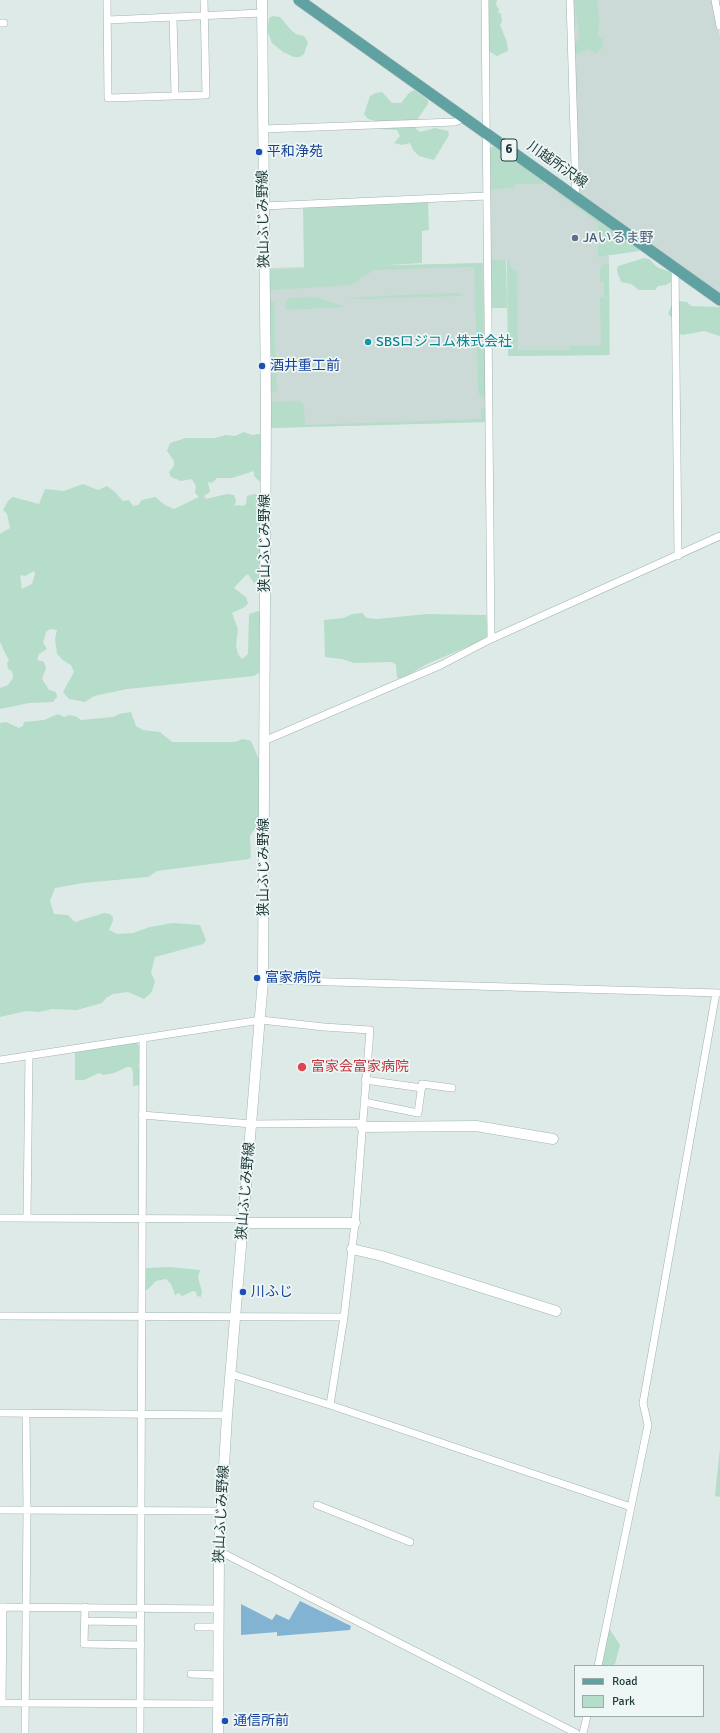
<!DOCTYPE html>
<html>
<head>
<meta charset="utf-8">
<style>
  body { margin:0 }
  #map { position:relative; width:720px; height:1733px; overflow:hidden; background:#deeae8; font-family:Signika,sans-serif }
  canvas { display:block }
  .legend { position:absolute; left:574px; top:1665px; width:130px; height:52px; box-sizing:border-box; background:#eef7f5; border:1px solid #9babaa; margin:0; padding:5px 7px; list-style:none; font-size:12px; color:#1f3a3a }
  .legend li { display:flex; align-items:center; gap:8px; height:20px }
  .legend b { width:20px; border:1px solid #9babaa }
</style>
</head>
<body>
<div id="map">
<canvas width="720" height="1733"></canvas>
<ul class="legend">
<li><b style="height:5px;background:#60a2a1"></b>Road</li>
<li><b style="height:11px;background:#b5ddc9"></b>Park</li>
</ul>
</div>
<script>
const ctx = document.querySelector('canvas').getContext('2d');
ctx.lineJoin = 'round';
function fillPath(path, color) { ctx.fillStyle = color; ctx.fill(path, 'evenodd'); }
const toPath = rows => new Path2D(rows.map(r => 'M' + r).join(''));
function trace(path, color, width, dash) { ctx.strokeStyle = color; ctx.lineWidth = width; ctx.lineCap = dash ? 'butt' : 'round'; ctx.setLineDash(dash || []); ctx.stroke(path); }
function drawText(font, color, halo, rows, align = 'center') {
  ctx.font = font + ' Signika,"Noto Sans JP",sans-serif'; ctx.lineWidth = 3.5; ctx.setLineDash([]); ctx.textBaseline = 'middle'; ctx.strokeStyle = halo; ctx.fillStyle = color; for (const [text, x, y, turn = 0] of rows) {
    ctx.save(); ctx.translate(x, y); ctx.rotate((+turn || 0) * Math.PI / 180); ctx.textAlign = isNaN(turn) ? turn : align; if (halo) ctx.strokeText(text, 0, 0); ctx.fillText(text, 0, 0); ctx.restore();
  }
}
fillPath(toPath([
  [573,0,713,0,720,37,720,294,578,192],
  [545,182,598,220,598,256,609,256,610,355,508,356,507,260,489,260,490,184,544,184],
  [483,263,487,422,271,428,267,268]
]), '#ccdad7');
fillPath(toPath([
  [486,0,497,0,496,5,499,9,498,12,501,14,502,21,500,25,507,42,508,51,497,56,490,52,487,46],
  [574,0,597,0,599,18,598,36,603,40,603,46,596,53,588,49,578,54,575,50,575,43,579,40,579,34],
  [273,16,280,17,291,30,296,34,304,36,308,42,304,54,300,57,294,57,283,52,272,43,267,30,269,18],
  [414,90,428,100,428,104,416,121,415,128,420,132,435,128,448,131,449,135,434,160,419,156,413,150,410,143,402,145,394,143,400,136,397,130,383,129,379,122,368,119,364,114,370,96,376,93,382,92,392,103,401,103,409,93],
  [494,146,544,182,544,184,515,184,515,188,491,189,490,148],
  [558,192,640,250,639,251,598,257,598,223,557,193],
  [428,202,429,230,422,231,422,263,373,266,482,263,486,397,481,397,478,392,474,267,374,270,351,285,271,290,269,288,269,270,304,268,303,207],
  [644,258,649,259,657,267,670,272,673,276,671,282,666,285,658,286,655,290,639,290,631,284,621,282,617,271,618,266],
  [489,260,506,260,507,308,489,308],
  [507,260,510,262,510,266,517,272,518,350,569,350,569,346,601,346,600,297,604,297,604,282,600,282,600,269,604,264,609,264,609,355,508,356],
  [459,293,462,297,460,296,425,297,425,294],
  [423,294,423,297,362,299,347,298],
  [316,297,345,307,286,310,286,301,289,298],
  [268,300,275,302,275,340,277,393,270,392],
  [679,301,687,302,691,306,720,307,720,336,704,331,682,335,673,331,674,319,668,314,672,304],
  [300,401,304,405,305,425,481,419,481,409,485,408,486,422,270,428,270,404,271,402],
  [244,432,252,435,259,434,263,437,264,458,260,464,263,469,263,485,254,476,254,471,232,478,217,478,212,483,208,482,210,492,204,496,206,499,227,494,234,495,236,501,234,506,238,505,243,506,246,504,247,496,250,495,256,494,262,502,261,585,254,583,248,574,244,577,234,588,246,597,248,603,245,607,232,613,238,629,236,646,238,654,242,659,248,654,249,614,258,611,261,613,261,666,259,673,254,676,127,689,94,696,85,702,69,699,63,692,74,672,71,665,64,661,57,654,55,639,57,630,50,629,46,632,43,643,47,649,39,654,37,660,44,662,46,668,42,679,49,690,56,692,57,697,53,702,29,703,0,709,0,688,8,685,13,678,12,671,8,669,7,663,9,661,0,642,0,534,10,528,7,514,3,510,8,501,13,497,39,504,45,489,64,491,83,484,98,490,107,486,115,492,123,501,129,500,133,506,138,505,142,500,155,497,165,505,174,509,199,497,195,493,196,486,192,479,181,481,171,477,169,472,174,466,174,461,167,451,170,443,186,438,215,438,226,435,235,436],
  [34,571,35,574,32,584,22,589,20,575,25,576],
  [362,613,367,618,377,619,427,614,486,615,488,638,427,664,403,678,397,678,396,665,392,662,354,663,342,659,325,657,324,620,344,618,352,614],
  [131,712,136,726,143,730,160,732,172,742,235,742,243,739,251,741,260,762,259,823,250,836,251,857,249,859,157,871,148,877,83,883,55,888,50,901,54,914,68,915,75,922,104,913,110,914,113,917,113,921,109,930,117,934,133,933,150,927,173,923,200,925,206,940,203,944,155,957,151,972,155,982,151,993,144,999,128,992,113,994,106,998,102,1003,77,1010,52,1009,39,1012,26,1011,0,1017,0,723,6,722,19,728,23,726,24,722,44,720,58,714,64,717,70,715,77,717,81,720,113,717,119,714],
  [137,1042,140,1049,141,1062,138,1065,140,1071,140,1085,133,1086,133,1072,131,1067,127,1067,114,1073,103,1075,99,1073,84,1080,75,1080,75,1051],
  [169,1267,200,1270,198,1277,202,1292,201,1297,197,1296,196,1292,193,1291,182,1296,179,1293,175,1295,171,1284,166,1279,156,1281,147,1290,144,1290,144,1270,146,1268],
  [720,1448,720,1497,715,1496],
  [609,1628,620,1645,615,1664,612,1666,599,1666]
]), '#b5ddc9');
fillPath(toPath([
  [300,1601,351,1626,350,1630,277,1636,277,1632,241,1635,241,1604,272,1620,276,1614,289,1620]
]), '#82b3d3');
const street = toPath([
  [107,0,108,98,206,95,204,0],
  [485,0,491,639],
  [570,0,576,198],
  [715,0,720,26],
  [173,17,175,95],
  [108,20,262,13],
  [0,23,4,23],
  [263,129,455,122,465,118],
  [264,206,486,196],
  [675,267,678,556],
  [264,741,441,665,491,639,720,536],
  [263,980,720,993],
  [0,1060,261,1020,324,1027,370,1030,355,1223,344,1317,0,1316],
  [365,1080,422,1088],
  [364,1102,418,1113,422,1084,452,1088],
  [142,1115,252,1124,362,1123],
  [27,1217,29,1055],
  [0,1218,244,1219],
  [231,1374,333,1406,631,1507],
  [330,1405,344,1317],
  [0,1413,227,1415],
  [317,1505,410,1542],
  [0,1510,221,1511],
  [219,1551,576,1733],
  [0,1607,219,1609],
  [85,1607,84,1644,141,1645],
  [85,1621,141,1622],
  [198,1627,219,1627],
  [598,1666,648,1425,643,1403,716,993],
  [191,1674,219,1675],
  [0,1703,219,1704],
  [2,1703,3,1607],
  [25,1733,27,1510,26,1413],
  [140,1733,143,1039],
  [583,1733,587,1716]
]);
const secondary = toPath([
  [362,1127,476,1126,553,1139],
  [244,1223,355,1223],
  [352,1249,382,1256,556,1311],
  [218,1733,219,1551,227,1415,263,980,266,407,262,0]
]);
const primary = toPath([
  [299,0,720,300]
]);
trace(street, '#a1b2b0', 8);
trace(secondary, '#9db6b3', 11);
trace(primary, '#bcc4c4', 12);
trace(street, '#fff', 7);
trace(secondary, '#fff', 10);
trace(primary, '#60a2a1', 11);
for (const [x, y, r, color] of [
  [259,152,4,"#1a4fb4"],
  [575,238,4,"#5c6f8a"],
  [368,342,4,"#0f9aa8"],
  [262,366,4,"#1a4fb4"],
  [257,978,4,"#1a4fb4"],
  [302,1067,5,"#e0444e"],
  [243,1292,4,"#1a4fb4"],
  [225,1721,4,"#1a4fb4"]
]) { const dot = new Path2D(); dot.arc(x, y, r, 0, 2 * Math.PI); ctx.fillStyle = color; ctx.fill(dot); trace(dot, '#eef7f5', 1.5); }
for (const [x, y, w] of [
  [509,150,16]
]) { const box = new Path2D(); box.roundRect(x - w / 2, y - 11, w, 22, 3); ctx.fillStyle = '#eef7f5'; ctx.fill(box); trace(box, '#1f3a3a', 1); }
drawText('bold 13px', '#1f3a3a', null, [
  ["6",509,150]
]);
drawText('14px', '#164399', '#eef7f5', [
  ["平和浄苑",267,152],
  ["酒井重工前",270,366],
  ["富家病院",265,978],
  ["川ふじ",251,1292],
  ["通信所前",233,1721]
], 'left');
drawText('14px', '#1f3a3a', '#eef7f5', [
  ["川越所沢線",557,165,35],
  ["狭山ふじみ野線",264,219,-91],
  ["狭山ふじみ野線",265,543,-90],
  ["狭山ふじみ野線",264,867,-90],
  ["狭山ふじみ野線",246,1191,-85],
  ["狭山ふじみ野線",222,1514,-87]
]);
drawText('14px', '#4e5e75', '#eef7f5', [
  ["JAいるま野",583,238]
], 'left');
drawText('14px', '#0d838f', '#eef7f5', [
  ["SBSロジコム株式会社",376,342]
], 'left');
drawText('14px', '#be3a42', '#eef7f5', [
  ["富家会富家病院",311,1067]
], 'left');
</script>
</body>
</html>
